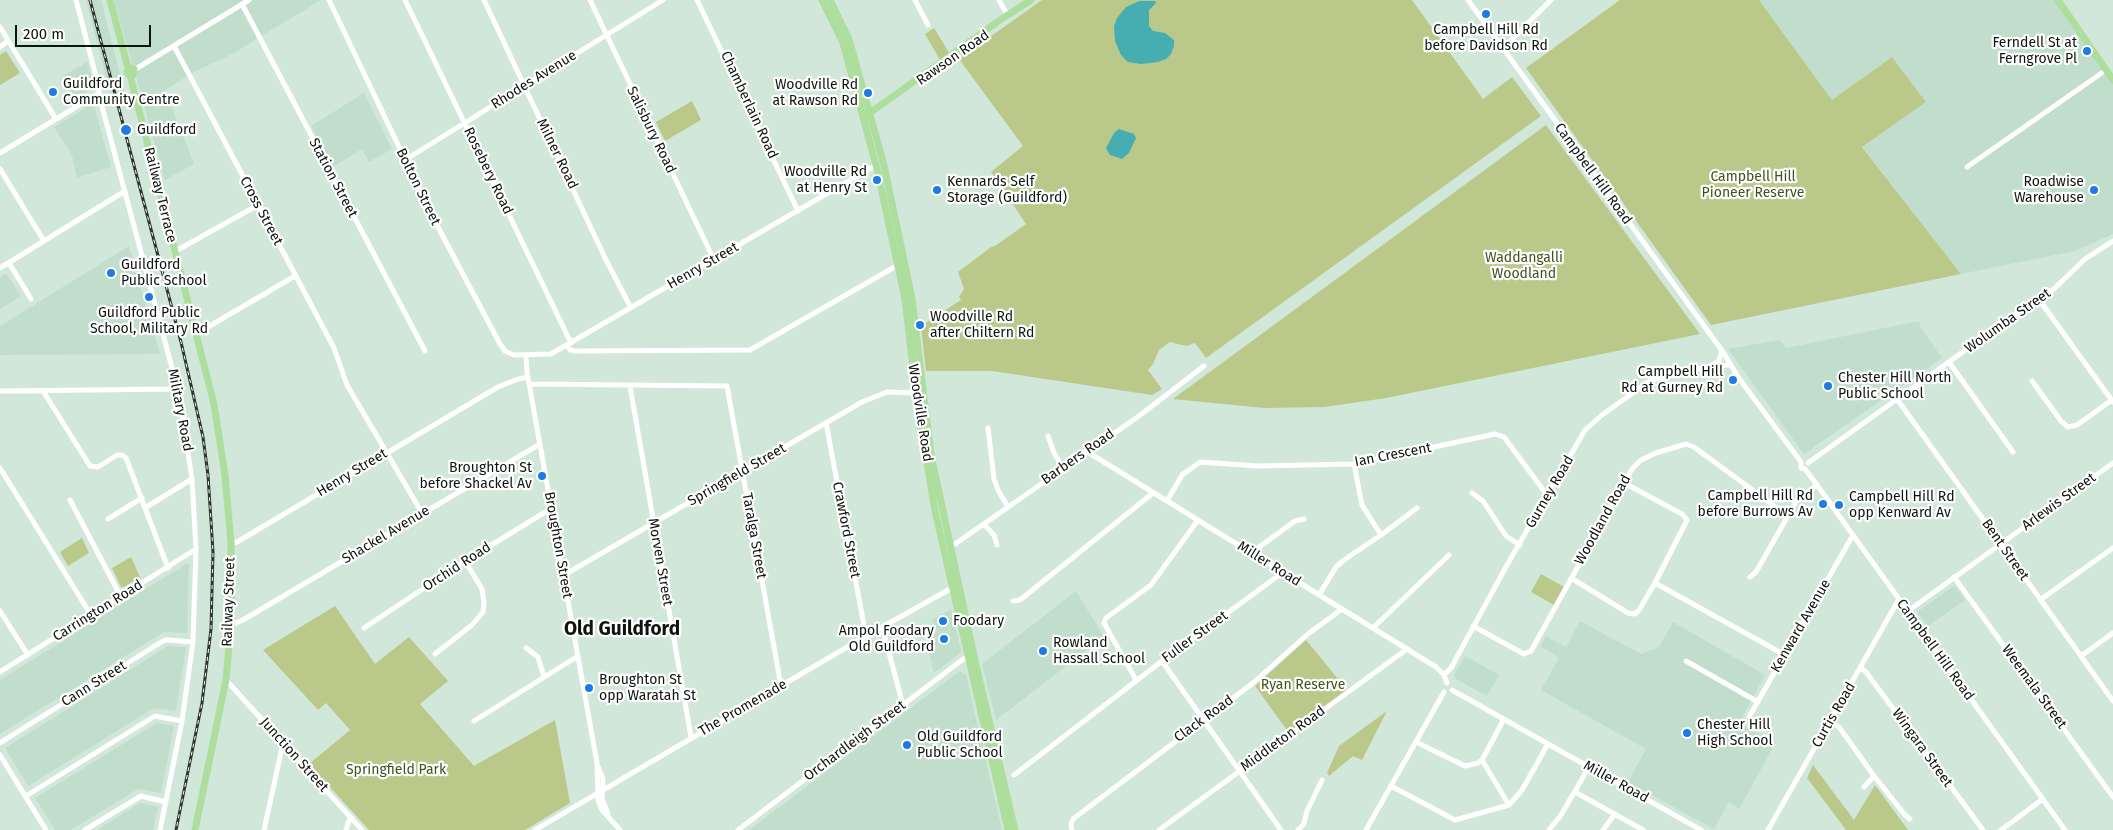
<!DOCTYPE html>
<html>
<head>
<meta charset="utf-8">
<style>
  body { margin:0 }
  #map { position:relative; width:2113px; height:830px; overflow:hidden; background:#d1e7d9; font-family:"Fira Sans",sans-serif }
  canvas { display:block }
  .scale { position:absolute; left:15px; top:25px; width:136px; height:22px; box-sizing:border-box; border:2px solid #0d1410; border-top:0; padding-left:6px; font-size:15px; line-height:18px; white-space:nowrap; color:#0d1410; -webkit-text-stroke:4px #fff; paint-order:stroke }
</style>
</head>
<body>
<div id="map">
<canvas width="2113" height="830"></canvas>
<div class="scale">200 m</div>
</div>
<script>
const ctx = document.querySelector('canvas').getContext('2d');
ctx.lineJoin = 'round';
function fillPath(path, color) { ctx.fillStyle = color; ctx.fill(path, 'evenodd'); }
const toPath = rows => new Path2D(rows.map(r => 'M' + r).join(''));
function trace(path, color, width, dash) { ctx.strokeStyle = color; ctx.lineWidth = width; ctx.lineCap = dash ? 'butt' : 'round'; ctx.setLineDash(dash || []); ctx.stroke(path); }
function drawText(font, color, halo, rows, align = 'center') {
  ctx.font = font + ' "Fira Sans",sans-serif'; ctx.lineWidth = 4.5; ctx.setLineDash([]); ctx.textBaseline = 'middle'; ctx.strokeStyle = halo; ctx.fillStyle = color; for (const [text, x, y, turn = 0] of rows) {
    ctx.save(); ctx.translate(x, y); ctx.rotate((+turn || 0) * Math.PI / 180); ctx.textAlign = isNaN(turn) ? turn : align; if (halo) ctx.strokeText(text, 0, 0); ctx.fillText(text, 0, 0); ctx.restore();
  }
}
fillPath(toPath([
  [86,0,101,0,124,90,121,92,110,93],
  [114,0,321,0,232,54,194,72,165,90,194,164,165,180],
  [1759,0,2058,0,2113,80,2113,234,2075,251,1961,274,1862,146,1926,102,1892,57,1832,100],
  [87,62,94,87,75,98,63,76],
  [364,93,392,149,369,162,362,149,333,167,311,126],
  [89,106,95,109,111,167,77,178,72,155,54,127],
  [129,246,160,354,0,355,0,326],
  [6,273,21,296,0,309,0,277],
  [1919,321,1921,328,1942,358,1804,454,1728,349,1780,340,1786,348],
  [186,564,189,565,187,633,164,632,0,734,0,680],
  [1954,586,1965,600,1928,626,1917,612],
  [1076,591,1104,637,996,720,982,664],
  [951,609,961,650,960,653,934,673,926,639,936,632,932,620],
  [1580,621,1641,654,1659,647,1673,622,1765,675,1739,723,1776,742,1739,809,1729,802,1714,829,1628,782,1646,749,1541,690,1559,658,1540,646,1546,636,1566,647],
  [168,646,186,647,176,711,154,708,28,786,5,748],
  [1465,656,1499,675,1487,696,1456,679,1454,675],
  [960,671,966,675,1002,830,749,830],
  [157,723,174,726,161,793,138,789,71,830,55,830,35,798],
  [140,803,158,807,153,830,97,830]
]), '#c1decc');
fillPath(toPath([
  [1042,0,1412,0,1483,99,1512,77,1541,116,1206,358,1195,343,1186,346,1170,342,1159,350,1153,364,1148,370,1162,389,1152,395,992,371,926,371,921,326,961,300,959,297,964,289,958,272,991,247,995,246,1026,224,991,172,1023,146,959,59],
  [1620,0,1759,0,1832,100,1892,57,1926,102,1862,147,1961,274,1711,325,1526,68],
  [934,28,950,54,940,60,925,34],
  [6,51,20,73,0,85,0,55],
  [692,101,701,120,665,141,656,122],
  [1546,125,1700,334,1386,398,1325,407,1264,408,1173,399],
  [82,538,89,553,68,566,60,552],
  [131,557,140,577,124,587,121,587,112,568],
  [1541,574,1564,587,1554,605,1531,592],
  [335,606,375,664,409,637,448,681,420,704,474,766,555,720,570,803,525,830,369,830,309,764,350,730,326,703,318,710,263,650],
  [1306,640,1348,691,1289,733,1255,686],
  [1387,711,1362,760,1353,756,1329,776,1327,773,1339,746],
  [1813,765,1854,820,1875,785,1908,830,1846,830,1807,778]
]), '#bac98a');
fillPath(toPath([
  [1139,1,1155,1,1156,3,1149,10,1149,26,1153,31,1165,33,1174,40,1174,46,1171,54,1166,59,1158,62,1141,64,1128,62,1121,55,1115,41,1114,26,1117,18,1126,7],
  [1119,129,1134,134,1136,138,1129,153,1122,159,1110,155,1106,148,1114,133]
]), '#46adb0');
trace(toPath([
  [76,0,98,84,100,99,172,368,181,406,192,479,196,549,193,642,182,721,160,830],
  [329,0,430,212,500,344,505,351,514,355,551,354,876,165],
  [405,0,571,343],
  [484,0,606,260,631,308],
  [590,0,714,260],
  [697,0,798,211],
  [915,0,928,25],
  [999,0,1008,16],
  [1468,0,1723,352,1737,375],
  [242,4,425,351],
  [0,27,56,119],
  [174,46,334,348,347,385,422,513],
  [0,47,8,41],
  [1503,48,1551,0],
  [134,70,249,0],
  [0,153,99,93],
  [405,160,663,0],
  [1967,167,2106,70],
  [0,169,44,241],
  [174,252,258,205],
  [9,263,31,299],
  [0,268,125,191],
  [2038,298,2113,402],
  [196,334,295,276],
  [567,345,570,350,575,351,750,350,898,265],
  [526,356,527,372,597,763,598,800,602,810,620,830],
  [1949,362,2013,452],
  [1710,366,1719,361,1721,353],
  [1735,373,1801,462],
  [2032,381,2061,421,2068,427,2077,425,2112,400],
  [530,384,727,386,781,686],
  [630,386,691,737],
  [0,391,177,389],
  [43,391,90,466,98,467,117,455,122,455,126,458,168,568],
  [1897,399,2113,701],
  [826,423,866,636],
  [988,428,994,479,998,490,1008,507],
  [1048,436,1054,453,1063,467],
  [1086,451,1436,667,1444,675,1447,683],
  [1801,462,1801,468,1805,469,1817,485,2065,830],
  [1808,463,2038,298,2054,289,2085,259,2113,241],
  [1354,464,1362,505,1381,535],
  [0,468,91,615],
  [1472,493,1483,501,1506,536,1520,545],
  [70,500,121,597],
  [1167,501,1182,475,1200,462,1257,466,1354,464,1495,434,1504,437,1544,491,1548,493],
  [145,508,192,479],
  [108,519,142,498],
  [984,524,994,535,997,545],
  [231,543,237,542,498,387,518,379,528,377],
  [949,546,955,544,1139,416,1204,366],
  [1251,553,1295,521,1304,519],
  [564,575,862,402,887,392,916,393],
  [1750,577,1756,572,1797,500,1817,485],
  [1954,577,2113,797],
  [1571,578,1628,613,1635,614,1639,610,1655,583,1687,520,1682,514,1624,483],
  [1655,583,1785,655],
  [1319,595,1336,567,1344,560,1381,535,1417,508],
  [2040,600,2113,548],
  [1013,601,1020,600,1153,493],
  [0,611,28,655],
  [1908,611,2113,463],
  [231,625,243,620,540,444],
  [1473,626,1524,654,1531,651,1632,469,1641,460,1656,453,1686,444,1694,447,1788,516],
  [882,627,903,705],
  [364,628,465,561,552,508],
  [1373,628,1449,555],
  [526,648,538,657,544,677],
  [435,654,472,625,483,612,484,602,482,589,465,561],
  [2081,656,2113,633],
  [1162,661,1281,830],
  [1686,661,1758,702],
  [1861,668,1866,672,1983,830],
  [0,672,196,549],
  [1444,675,1451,668,1507,565,1585,430,1602,415,1651,380,1707,367,1728,365],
  [226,680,362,830],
  [1136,680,1104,623,1106,618,1151,585,1198,520],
  [1452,690,1701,830],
  [1749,717,1853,535],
  [474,721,578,656],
  [1830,721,1839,727,1874,776,1905,815,1910,819],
  [1416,742,1465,766,1478,763,1482,760,1504,719],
  [0,743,163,641,167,640,193,642],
  [0,755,46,830],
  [1482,760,1509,805],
  [597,764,603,779,602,799,608,813],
  [1014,775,1162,661,1282,573],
  [1391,786,1455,820,1509,805,1522,790,1548,744],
  [1864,787,1874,776],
  [1575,792,1643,830],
  [26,796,155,716,182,721],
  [85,830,141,796,166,802],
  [264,830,283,743],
  [346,830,349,821,352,818],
  [535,830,866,636,952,588],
  [738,830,962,660,971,655],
  [1072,830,1071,824,1073,819,1253,683,1308,634,1342,609],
  [1159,830,1407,649],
  [1298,830,1304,824,1307,811,1322,780],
  [1366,830,1444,692],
  [1549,830,1561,815,1589,767],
  [1603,830,1615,814],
  [1768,830,1899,599],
  [2001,830,2043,799]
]), '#fff', 5);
trace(toPath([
  [110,0,128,68,127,73,129,75,133,75,134,69,128,68],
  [822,0,843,43,877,169,905,299,918,410,935,511,1008,830],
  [830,0,849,39,884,165,912,299,931,455,976,665,1015,830],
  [2058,0,2113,80],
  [130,75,214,404,225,475,231,543,231,625,226,680,195,830],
  [867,115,1000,20,1031,0]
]), '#aede9e', 7);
const rail = toPath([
  [90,0,181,342,203,437,208,475,213,552,211,629,202,703,176,830]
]);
trace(rail, '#2b342f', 3);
trace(rail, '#fff', 1, [4]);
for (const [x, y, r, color] of [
  [1486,14,5,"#1f7ae4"],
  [2087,51,5,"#1f7ae4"],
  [53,92,5,"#1f7ae4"],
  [868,93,5,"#1f7ae4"],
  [126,130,6,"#1f7ae4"],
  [877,180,5,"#1f7ae4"],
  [937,190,5,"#1f7ae4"],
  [2094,190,5,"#1f7ae4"],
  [111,273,5,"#1f7ae4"],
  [149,297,5,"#1f7ae4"],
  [920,325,5,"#1f7ae4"],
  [1733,380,5,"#1f7ae4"],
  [1828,386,5,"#1f7ae4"],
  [542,476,5,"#1f7ae4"],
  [1823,504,5,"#1f7ae4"],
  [1839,505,5,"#1f7ae4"],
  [943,621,5,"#1f7ae4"],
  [944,639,5,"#1f7ae4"],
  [1043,651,5,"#1f7ae4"],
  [589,688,5,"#1f7ae4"],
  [1687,733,5,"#1f7ae4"],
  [907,745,5,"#1f7ae4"]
]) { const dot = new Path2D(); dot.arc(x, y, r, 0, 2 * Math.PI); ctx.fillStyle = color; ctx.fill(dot); trace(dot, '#fff', 2); }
drawText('14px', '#0d1410', '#fff', [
  ["Campbell Hill Rd",1486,30,"center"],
  ["before Davidson Rd",1486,46,"center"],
  ["Ferndell St at",2077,43,"right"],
  ["Ferngrove Pl",2077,59,"right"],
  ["Guildford",63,84],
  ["Community Centre",63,100],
  ["Woodville Rd",858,85,"right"],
  ["at Rawson Rd",858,101,"right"],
  ["Guildford",137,130],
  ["Woodville Rd",867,172,"right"],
  ["at Henry St",867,188,"right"],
  ["Kennards Self",947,182],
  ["Storage (Guildford)",947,198],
  ["Roadwise",2084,182,"right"],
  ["Warehouse",2084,198,"right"],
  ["Guildford",121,265],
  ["Public School",121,281],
  ["Guildford Public",149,313,"center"],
  ["School, Military Rd",149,329,"center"],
  ["Woodville Rd",930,317],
  ["after Chiltern Rd",930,333],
  ["Campbell Hill",1723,372,"right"],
  ["Rd at Gurney Rd",1723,388,"right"],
  ["Chester Hill North",1838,378],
  ["Public School",1838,394],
  ["Broughton St",532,468,"right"],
  ["before Shackel Av",532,484,"right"],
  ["Campbell Hill Rd",1813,496,"right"],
  ["before Burrows Av",1813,512,"right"],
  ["Campbell Hill Rd",1849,497],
  ["opp Kenward Av",1849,513],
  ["Foodary",953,621],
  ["Ampol Foodary",934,631,"right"],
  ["Old Guildford",934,647,"right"],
  ["Rowland",1053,643],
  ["Hassall School",1053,659],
  ["Broughton St",599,680],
  ["opp Waratah St",599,696],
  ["Chester Hill",1697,725],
  ["High School",1697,741],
  ["Old Guildford",917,737],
  ["Public School",917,753]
], 'left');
drawText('14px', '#0d1410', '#fff', [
  ["Rawson Road",953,58,-35],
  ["Rhodes Avenue",534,80,-32],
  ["Chamberlain Road",749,105,65],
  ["Salisbury Road",651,130,64],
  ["Milner Road",557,154,64],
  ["Rosebery Road",488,171,64],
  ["Campbell Hill Road",1593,174,54],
  ["Station Street",333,178,62],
  ["Bolton Street",418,187,64],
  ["Railway Terrace",160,195,76],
  ["Cross Street",261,211,62],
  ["Henry Street",703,266,-30],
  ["Wolumba Street",2008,321,-35],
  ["Military Road",180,410,79],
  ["Woodville Road",920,413,81],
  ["Ian Crescent",1393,455,-11],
  ["Barbers Road",1078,457,-35],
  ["Henry Street",352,473,-31],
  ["Springfield Street",737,475,-30],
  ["Gurney Road",1550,492,-60],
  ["Arlewis Street",2059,502,-36],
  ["Woodland Road",1603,520,-61],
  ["Crawford Street",846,530,79],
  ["Shackel Avenue",386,535,-31],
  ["Taralga Street",754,536,80],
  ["Broughton Street",558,545,80],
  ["Bent Street",2005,550,55],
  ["Morven Street",660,562,80],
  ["Miller Road",1269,564,32],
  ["Orchid Road",457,567,-33],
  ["Railway Street",229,602,-88],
  ["Carrington Road",98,611,-32],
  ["Kenward Avenue",1801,626,-60],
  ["Fuller Street",1195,637,-36],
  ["Campbell Hill Road",1935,650,54],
  ["Cann Street",94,684,-32],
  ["Weemala Street",2034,687,54],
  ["The Promenade",743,708,-30],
  ["Curtis Road",1834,715,-60],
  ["Clack Road",1204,719,-36],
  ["Middleton Road",1283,739,-36],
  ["Orchardleigh Street",855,741,-37],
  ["Wingara Street",1922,748,54],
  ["Junction Street",294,755,48],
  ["Miller Road",1616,782,29]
]);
drawText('14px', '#46501d', '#fff', [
  ["Campbell Hill",1753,177],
  ["Pioneer Reserve",1753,193],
  ["Waddangalli",1524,258],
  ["Woodland",1524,274],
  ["Ryan Reserve",1303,685],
  ["Springfield Park",396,770]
]);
drawText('bold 19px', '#0d1410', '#fff', [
  ["Old Guildford",622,630]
]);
</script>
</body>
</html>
